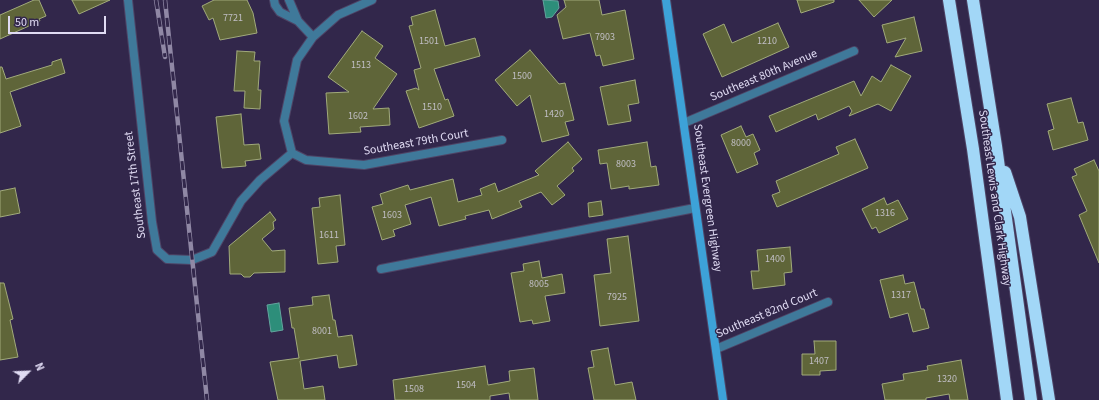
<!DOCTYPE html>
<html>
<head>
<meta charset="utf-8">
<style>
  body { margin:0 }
  #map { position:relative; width:1099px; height:400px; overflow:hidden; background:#32274b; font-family:"Source Sans 3",sans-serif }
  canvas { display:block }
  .north { position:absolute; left:8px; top:352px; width:40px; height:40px; -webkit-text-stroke:3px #32274b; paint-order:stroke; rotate:66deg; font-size:11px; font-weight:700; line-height:16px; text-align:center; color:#e0dbf3 }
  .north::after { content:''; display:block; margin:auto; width:14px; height:18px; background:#e0dbf3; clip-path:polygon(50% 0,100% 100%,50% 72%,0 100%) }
  .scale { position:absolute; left:8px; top:16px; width:98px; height:18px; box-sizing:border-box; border:2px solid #e0dbf3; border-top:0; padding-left:5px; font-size:12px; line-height:14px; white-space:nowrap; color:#e0dbf3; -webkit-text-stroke:3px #32274b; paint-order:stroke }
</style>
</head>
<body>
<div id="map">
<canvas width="1099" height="400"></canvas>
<div class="north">N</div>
<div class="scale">50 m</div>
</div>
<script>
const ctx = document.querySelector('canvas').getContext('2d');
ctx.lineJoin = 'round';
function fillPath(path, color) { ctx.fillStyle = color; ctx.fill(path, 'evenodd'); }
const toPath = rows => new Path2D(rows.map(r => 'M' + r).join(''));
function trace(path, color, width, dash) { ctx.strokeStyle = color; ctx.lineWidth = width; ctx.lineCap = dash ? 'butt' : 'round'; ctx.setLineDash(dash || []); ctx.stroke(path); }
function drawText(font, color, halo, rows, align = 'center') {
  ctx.font = font + ' "Source Sans 3",sans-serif'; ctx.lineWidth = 3; ctx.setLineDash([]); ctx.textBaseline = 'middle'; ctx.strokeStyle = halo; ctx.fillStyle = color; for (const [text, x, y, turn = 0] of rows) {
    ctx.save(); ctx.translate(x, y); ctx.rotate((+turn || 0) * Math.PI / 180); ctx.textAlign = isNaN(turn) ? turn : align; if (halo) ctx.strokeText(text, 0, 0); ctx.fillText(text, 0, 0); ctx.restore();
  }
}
const water = toPath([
  [543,0,558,1,559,8,552,17,546,18,543,0],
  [279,303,283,330,271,332,267,305,279,303]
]);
fillPath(water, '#2d8e7a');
trace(water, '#63a59e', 1);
const building = toPath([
  [34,0,39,0,46,16,39,19,40,21,0,39,0,15,34,0],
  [72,0,110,0,79,14,72,0],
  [214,0,247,0,253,13,257,33,220,40,213,18,209,20,202,6,214,0],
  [564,0,599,0,602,15,625,10,634,59,603,66,600,55,596,56,590,33,563,39,557,15,566,7,564,0],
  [797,0,834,0,834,2,801,13,797,0],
  [859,0,892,0,874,17,859,0],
  [435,10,445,46,475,38,480,56,434,69,445,100,448,99,454,116,419,128,406,91,416,88,419,90,414,70,421,68,409,26,413,25,411,17,435,10],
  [914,17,922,51,895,57,906,38,887,43,882,25,914,17],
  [778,23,789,47,722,77,703,34,724,24,732,43,778,23],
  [362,31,383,46,375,58,397,74,373,109,389,108,390,125,360,127,361,132,329,134,326,93,349,92,328,77,362,31],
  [530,50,559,84,565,83,574,120,565,122,569,135,542,142,530,95,517,106,495,80,530,50],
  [237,51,255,52,254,61,260,61,258,90,261,90,260,109,244,108,245,91,234,91,237,51],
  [61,59,65,73,10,92,21,126,0,133,0,67,2,67,6,79,52,65,52,62,61,59],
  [891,65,911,76,891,111,878,104,849,116,852,111,849,106,818,120,816,114,776,132,769,116,854,81,861,96,872,76,881,82,891,65],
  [635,80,639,103,628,105,631,121,608,125,600,87,635,80],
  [1071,98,1078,123,1083,122,1088,140,1053,150,1048,131,1054,129,1047,104,1071,98],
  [241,114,244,145,259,144,261,159,245,161,246,166,222,168,216,117,241,114],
  [741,126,746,137,753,134,760,150,754,153,758,164,737,173,721,135,741,126],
  [855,139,868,168,777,207,772,195,780,192,776,181,839,154,836,147,855,139],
  [568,142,582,159,572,168,574,171,557,186,565,195,552,205,541,192,519,201,522,207,492,219,489,210,465,216,466,219,439,226,431,197,405,205,411,224,393,230,395,236,382,240,372,207,383,204,380,194,408,185,410,190,453,179,458,202,482,195,480,189,495,183,498,192,539,175,535,171,568,142],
  [647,142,651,167,656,166,659,185,629,189,629,186,611,189,607,163,600,164,598,150,647,142],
  [1094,160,1099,171,1099,263,1079,215,1087,211,1072,177,1077,175,1074,169,1094,160],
  [15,188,20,213,0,217,0,191,15,188],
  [340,195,345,245,336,246,338,262,318,264,312,208,320,207,319,198,340,195],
  [884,198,887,205,898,200,908,219,879,233,876,227,872,229,862,209,884,198],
  [601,201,603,215,589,217,588,203,601,201],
  [270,212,276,220,273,222,274,229,262,239,272,251,285,250,285,272,254,273,250,277,244,277,241,274,230,274,229,246,270,212],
  [628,236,639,321,600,326,594,275,611,273,607,239,628,236],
  [790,247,792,272,784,273,785,285,753,289,751,271,759,271,757,250,790,247],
  [539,261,542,278,562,274,565,293,545,296,550,321,533,324,532,320,520,322,511,273,524,271,523,264,539,261],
  [903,275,905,284,914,282,921,309,924,309,929,328,913,332,908,313,890,318,880,280,903,275],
  [0,283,4,283,13,319,10,320,18,357,0,360,0,283],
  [329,295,333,320,335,320,338,337,352,335,357,365,339,368,337,355,300,361,304,389,323,386,325,400,278,400,270,362,299,358,294,328,292,328,289,308,313,305,312,297,329,295],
  [814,341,836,341,836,370,820,371,820,375,802,375,802,354,815,354,814,341],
  [608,348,615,385,632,382,636,400,594,400,588,368,594,367,591,351,608,348],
  [961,360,968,400,950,400,949,394,926,398,926,400,885,400,882,384,904,380,903,374,928,370,927,366,961,360],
  [485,366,488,385,510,381,509,371,534,368,538,400,510,400,509,393,490,396,490,400,395,400,393,380,485,366]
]);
fillPath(building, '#5f6539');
trace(building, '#a1aa7b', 1);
const street = toPath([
  [128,0,152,222,157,250,167,259,192,260,212,252,241,201,260,180,292,153],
  [274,0,275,5,280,12,298,21,313,37],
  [289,0,298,21],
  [372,0,338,15,313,37,297,60,284,121,292,153,306,160,364,165,502,140],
  [684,123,854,51],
  [381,269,695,208],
  [716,349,828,302]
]);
const secondary = toPath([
  [666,0,723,400]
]);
const highway = toPath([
  [949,0,973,149,1007,400],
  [973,0,996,146,1031,400],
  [1005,172,1020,217,1049,400]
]);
trace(street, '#4e4466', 10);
trace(secondary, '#4e4466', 10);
trace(highway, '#4e4466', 14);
trace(street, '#3f799a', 8);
trace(secondary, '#3da2d8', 8);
trace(highway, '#a2d7f7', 12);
const rail = toPath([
  [156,0,165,57],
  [165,0,207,400]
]);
trace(rail, '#9088a5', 4.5);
trace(rail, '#32274b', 3, [9]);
drawText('10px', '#c0bec4', null, [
  ["7721",233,19],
  ["7903",605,38],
  ["1501",429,42],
  ["1210",767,42],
  ["1513",361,66],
  ["1500",522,77],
  ["1510",432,108],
  ["1420",554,115],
  ["1602",358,117],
  ["8000",741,144],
  ["8003",626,165],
  ["1316",885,214],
  ["1603",392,216],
  ["1611",329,236],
  ["1400",775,260],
  ["8005",539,285],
  ["1317",901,296],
  ["7925",617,298],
  ["8001",322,332],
  ["1407",819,362],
  ["1320",947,380],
  ["1504",466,386],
  ["1508",414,390]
]);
drawText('12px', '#e0dbf3', '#32274b', [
  ["Southeast 80th Avenue",764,76,-23],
  ["Southeast 79th Court",416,143,-10],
  ["Southeast 17th Street",136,185,-97],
  ["Southeast Evergreen Highway",707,198,82],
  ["Southeast Lewis and Clark Highway",994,198,82],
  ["Southeast 82nd Court",767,314,-23]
]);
</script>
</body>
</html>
